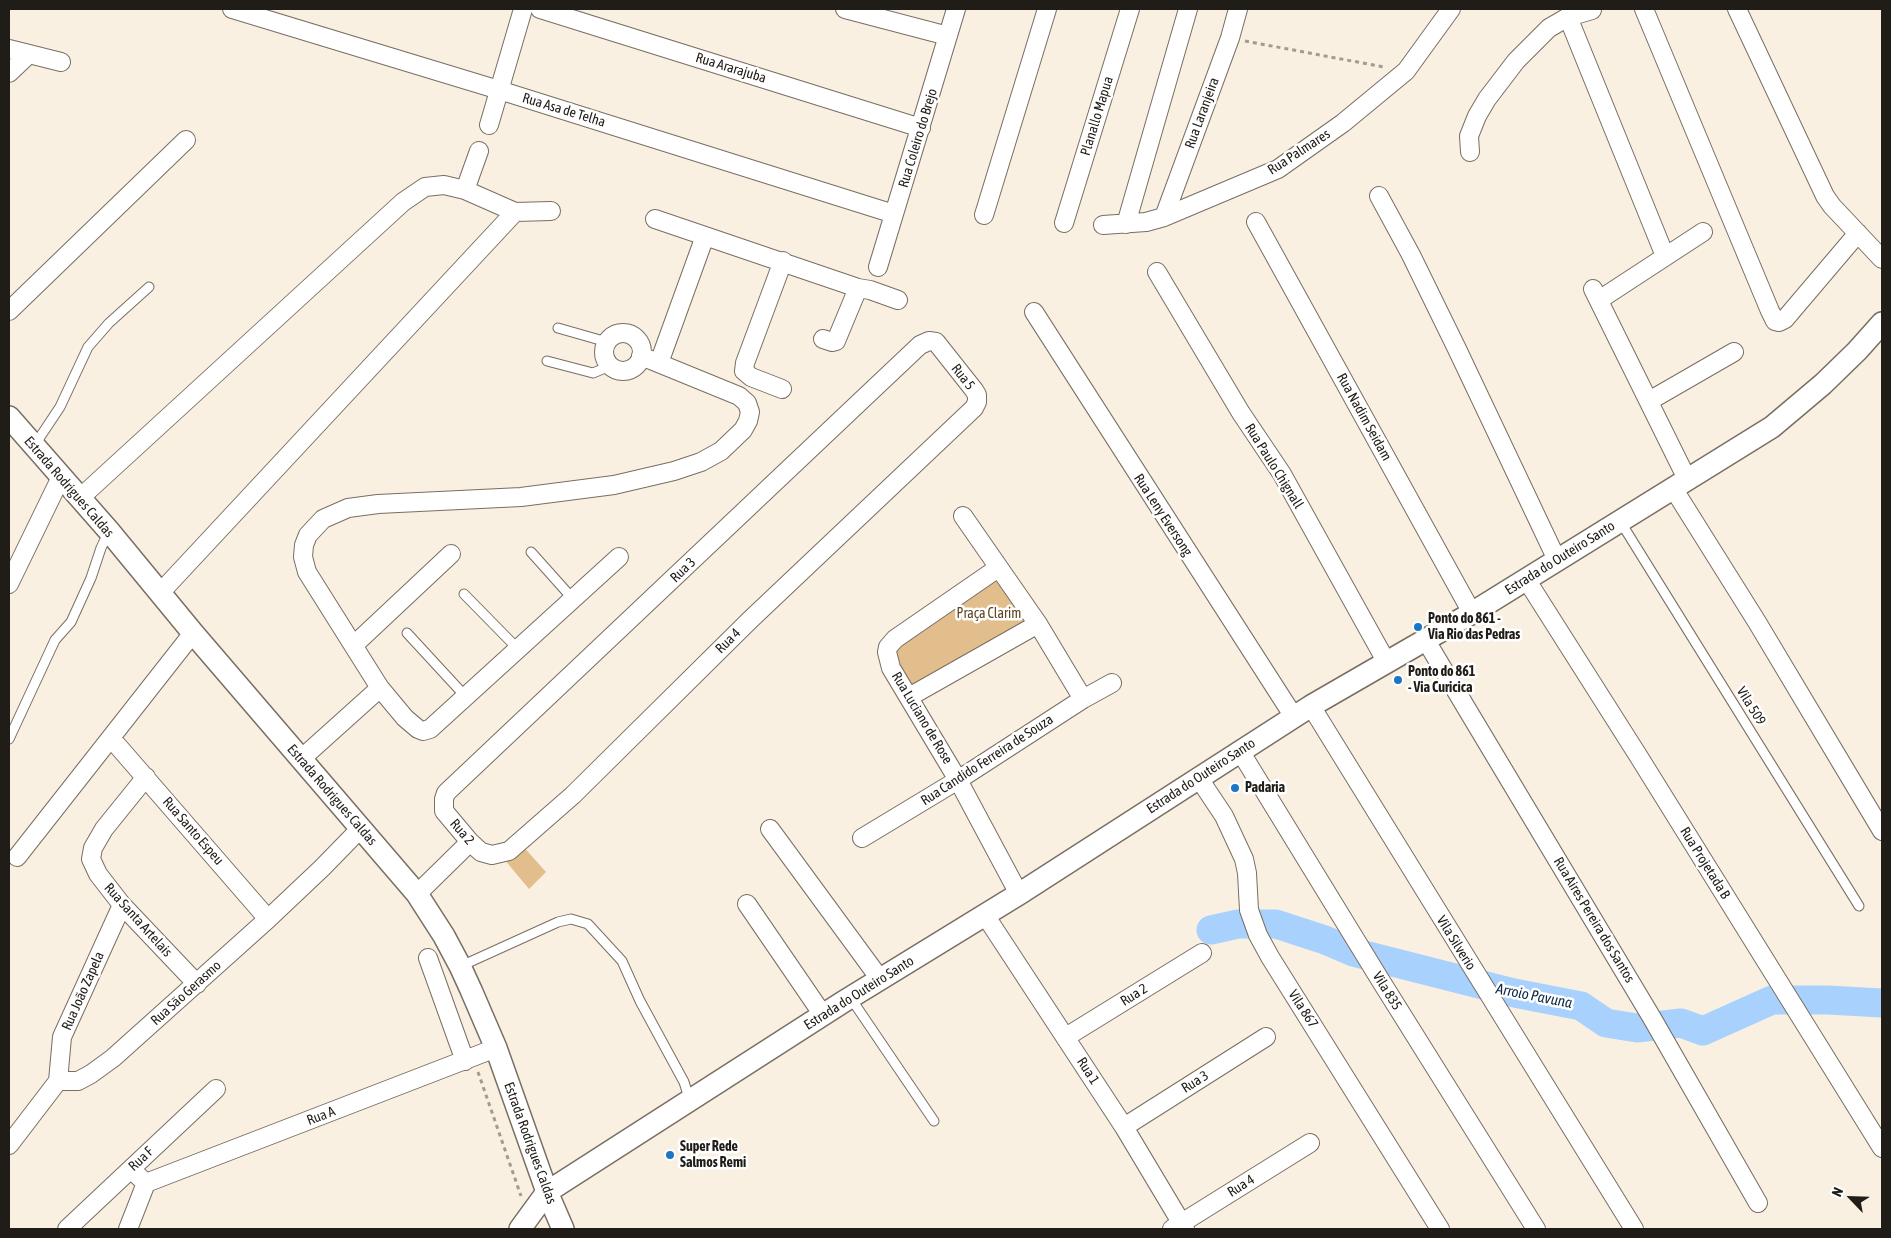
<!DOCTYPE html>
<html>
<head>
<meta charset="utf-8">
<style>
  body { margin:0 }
  #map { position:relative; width:1891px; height:1238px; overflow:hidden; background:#faf0e1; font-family:"Asap Condensed",sans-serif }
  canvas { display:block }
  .frame { position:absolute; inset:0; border:10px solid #201c17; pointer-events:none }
  .north { position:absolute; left:1826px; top:1173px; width:50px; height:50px; -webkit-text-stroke:4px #fff; paint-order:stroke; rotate:294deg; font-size:14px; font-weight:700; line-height:20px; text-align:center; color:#201c17 }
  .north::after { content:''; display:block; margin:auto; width:18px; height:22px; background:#201c17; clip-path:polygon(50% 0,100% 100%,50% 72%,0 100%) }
</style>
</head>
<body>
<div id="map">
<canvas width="1891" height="1238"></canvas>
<div class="frame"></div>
<div class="north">N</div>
</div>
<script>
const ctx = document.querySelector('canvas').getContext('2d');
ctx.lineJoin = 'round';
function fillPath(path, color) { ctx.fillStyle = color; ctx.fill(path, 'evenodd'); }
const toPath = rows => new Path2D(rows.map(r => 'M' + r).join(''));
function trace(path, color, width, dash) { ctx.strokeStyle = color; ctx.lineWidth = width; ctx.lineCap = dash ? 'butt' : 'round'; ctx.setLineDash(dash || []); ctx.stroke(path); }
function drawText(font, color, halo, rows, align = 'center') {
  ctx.font = font + ' "Asap Condensed",sans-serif'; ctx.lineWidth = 5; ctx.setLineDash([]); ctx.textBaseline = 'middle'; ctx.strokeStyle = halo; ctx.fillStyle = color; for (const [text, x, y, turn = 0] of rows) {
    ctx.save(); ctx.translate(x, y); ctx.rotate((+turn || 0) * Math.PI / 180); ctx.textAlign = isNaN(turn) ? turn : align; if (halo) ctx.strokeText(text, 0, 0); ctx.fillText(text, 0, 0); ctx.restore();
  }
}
fillPath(toPath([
  [998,568,1038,624,909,697,888,647],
  [521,844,546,872,529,889,504,859]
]), '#e2be8c');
trace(toPath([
  [1211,930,1238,924,1276,924,1325,940,1353,952,1514,993,1581,1006,1606,1023,1637,1028,1681,1023,1703,1031,1772,1000,1828,1000,1882,1003]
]), '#a8d2fd', 29);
const service = toPath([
  [558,328,607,342],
  [547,361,593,373,610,366],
  [34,446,60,407,88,347,109,323,149,287],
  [1620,521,1859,906],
  [531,552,573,599],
  [464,594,518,649],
  [407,633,466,697],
  [9,739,55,640,71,622,91,578,101,548,109,531],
  [461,966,558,922,571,919,588,924,622,961,640,1001,684,1082,690,1101],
  [850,997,934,1121]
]);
const minor = toPath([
  [232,9,499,90,894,214],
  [540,9,921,128],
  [845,9,948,36],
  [1644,9,1770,311,1775,321,1779,322,1785,319,1858,233],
  [1737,9,1825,196,1832,206,1882,259],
  [1568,17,1665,256],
  [9,49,61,62],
  [9,73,29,54],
  [489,125,523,9],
  [1470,152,1469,136,1477,116,1487,99,1516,61,1549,28,1568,17,1592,10],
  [465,190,479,151],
  [1379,196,1411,255,1457,349,1557,560],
  [984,215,1047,9],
  [1164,217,1230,38,1238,9],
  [655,219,858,288,870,290,898,300],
  [1256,222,1472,613],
  [1064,223,1130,9],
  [1126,224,1188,9],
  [1103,225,1146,222,1164,217,1278,169,1343,123,1406,71,1451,9],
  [878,267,956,9],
  [1157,272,1241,413,1282,474,1387,663],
  [1593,289,1687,479],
  [1599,300,1703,232],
  [9,311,186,140],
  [1034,312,1294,717],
  '604 352a19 19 0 1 1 38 0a19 19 0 1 1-38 0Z',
  [823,339,832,342,836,341,858,288],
  [929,341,936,342,974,390,977,395,977,402,974,408,751,619,573,795,509,851,492,855,481,852,470,842,444,811,444,799,446,793,920,345,929,341],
  [659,363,705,236],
  [782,389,751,377,744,371,745,363,783,261],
  [1649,401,1734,352],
  [1673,488,1757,622,1882,831],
  [80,498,403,202,425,187,444,185,465,190,515,212,551,211],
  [963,516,1038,624,1083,699],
  [998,568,895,639,888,647,887,652,891,668,958,780,1019,894],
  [1526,579,1639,757,1882,1148],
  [9,584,61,477],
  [160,593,515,212],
  [1425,639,1652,1018,1758,1203],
  [354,645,451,554],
  [380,688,405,718,418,729,423,731,430,729,619,557],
  [909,697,1038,624],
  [1311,706,1634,1229],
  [117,745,268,919],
  [1240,751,1379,978,1536,1229],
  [301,759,380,688,307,572,303,557,304,545,308,535,323,519,348,508,378,504,521,497,614,485,674,471,701,462,721,451,743,430,748,421,750,412,747,403,739,396,641,356],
  [146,777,104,829,93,848,91,859,98,874,122,905,197,984],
  [1198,777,1224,816,1244,859,1247,873,1249,910,1258,935,1270,957,1440,1229],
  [770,829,880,979],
  [862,838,958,780,1083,699,1112,683],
  [17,857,193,633],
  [417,894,470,842],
  [747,904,823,1015],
  [985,915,1124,1127,1185,1229],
  [428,958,465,1061],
  [1066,1037,1202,953],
  [58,1081,78,1081,91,1074,113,1058,268,919,322,868,361,828],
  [58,1081,62,1037,122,905],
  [1124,1127,1266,1037],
  [9,1145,58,1081],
  [146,1183,496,1048],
  [67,1229,216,1089],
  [128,1229,146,1183,137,1175],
  [1172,1229,1310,1143]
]);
const tertiary = toPath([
  [9,417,109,531,193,633,417,894,444,936,460,966,471,990,496,1048,547,1192,563,1229],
  [520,1229,547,1192,843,1002,1019,894,1311,706,1472,613,1772,427,1823,384,1857,351,1882,323]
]);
trace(service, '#786e62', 11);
trace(minor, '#786e62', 20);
trace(tertiary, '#786e62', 24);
trace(toPath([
  [1245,41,1384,67],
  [478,1072,521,1196]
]), '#a29b90', 3, [4, 4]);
trace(service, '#fff', 9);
trace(minor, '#fff', 18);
trace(tertiary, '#fff', 21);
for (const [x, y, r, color] of [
  [1418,627,5,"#1b77c4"],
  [1398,680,5,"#1b77c4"],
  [1235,788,5,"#1b77c4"],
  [670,1155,5,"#1b77c4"]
]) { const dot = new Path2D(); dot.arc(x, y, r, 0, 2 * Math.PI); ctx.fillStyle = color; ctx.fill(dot); trace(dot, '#fff', 2); }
drawText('14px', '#201c17', '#fff', [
  ["Rua Ararajuba",731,68,17],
  ["Rua Asa de Telha",564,110,17],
  ["Rua Laranjeira",1202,113,-70],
  ["Planallo Mapua",1097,116,-73],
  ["Rua Coleiro do Brejo",918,138,-73],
  ["Rua Palmares",1299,152,-33],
  ["Rua 5",963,377,52],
  ["Rua Nadim Seidam",1364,417,61],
  ["Rua Paulo Chignall",1274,466,58],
  ["Estrada Rodrigues Caldas",69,487,49],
  ["Rua Leny Eversong",1163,515,57],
  ["Estrada do Outeiro Santo",1560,558,-32],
  ["Rua 3",683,570,-44],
  ["Rua 4",728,641,-45],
  ["Vila 509",1751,706,58],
  ["Rua Luciano de Rose",922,718,59],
  ["Rua Candido Ferreira de Souza",987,760,-33],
  ["Estrada do Outeiro Santo",1201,776,-33],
  ["Estrada Rodrigues Caldas",332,795,49],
  ["Rua Santo Espeu",193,831,49],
  ["Rua 2",462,832,49],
  ["Rua Projetada B",1705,863,58],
  ["Rua Santa Artelais",138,920,48],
  ["Rua Aires Pereira dos Santos",1594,920,59],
  ["Vila Silverio",1456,943,58],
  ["Rua João Zapela",83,991,-66],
  ["Vila 835",1387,991,58],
  ["Rua São Gerasmo",186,993,-42],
  ["Estrada do Outeiro Santo",859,993,-32],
  ["Rua 2",1134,995,-32],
  ["Vila 867",1303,1009,57],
  ["Rua 1",1088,1071,57],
  ["Rua 3",1195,1082,-32],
  ["Rua A",321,1116,-21],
  ["Estrada Rodrigues Caldas",530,1143,70],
  ["Rua F",141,1159,-43],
  ["Rua 4",1241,1186,-32]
]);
drawText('14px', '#5d4520', '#fff', [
  ["Praça Clarim",989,614]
]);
drawText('bold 14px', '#201c17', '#fff', [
  ["Ponto do 861 -",1428,619],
  ["Via Rio das Pedras",1428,635],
  ["Ponto do 861",1408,672],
  ["- Via Curicica",1408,688],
  ["Padaria",1245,788],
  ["Super Rede",680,1147],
  ["Salmos Remi",680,1163]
], 'left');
drawText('italic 15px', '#0d2a46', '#fff', [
  ["Arroio Pavuna",1534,996,11]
]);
</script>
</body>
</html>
